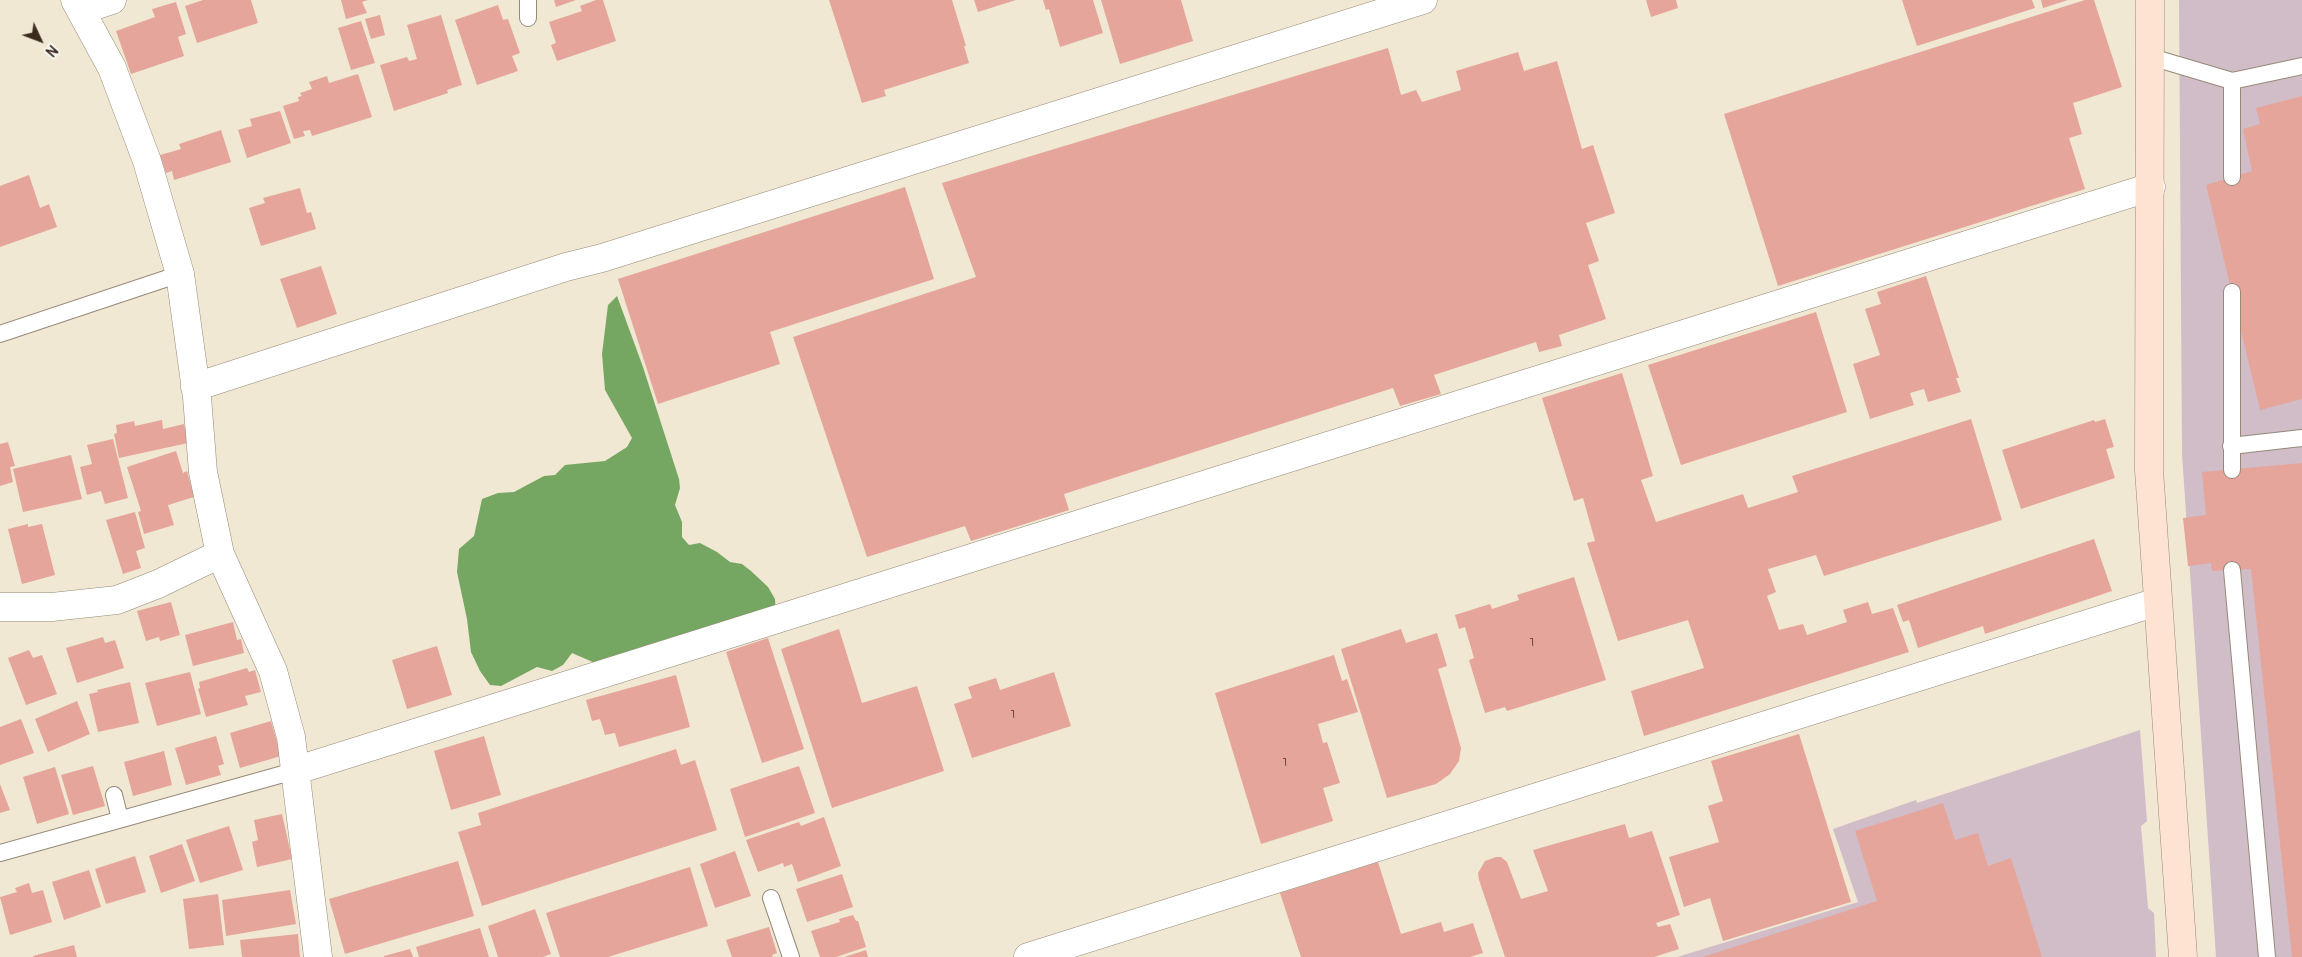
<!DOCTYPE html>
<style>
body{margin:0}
#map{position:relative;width:2302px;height:957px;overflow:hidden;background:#f0e8d3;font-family:Pangolin,sans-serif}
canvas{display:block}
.north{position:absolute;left:15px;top:15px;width:50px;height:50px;-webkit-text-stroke:4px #f6f6f2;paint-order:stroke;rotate:133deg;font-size:14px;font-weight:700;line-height:20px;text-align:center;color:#3b2a1e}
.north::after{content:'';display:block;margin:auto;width:18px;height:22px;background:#3b2a1e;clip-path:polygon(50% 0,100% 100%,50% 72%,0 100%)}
</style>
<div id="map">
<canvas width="2302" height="957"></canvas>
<div class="north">N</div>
</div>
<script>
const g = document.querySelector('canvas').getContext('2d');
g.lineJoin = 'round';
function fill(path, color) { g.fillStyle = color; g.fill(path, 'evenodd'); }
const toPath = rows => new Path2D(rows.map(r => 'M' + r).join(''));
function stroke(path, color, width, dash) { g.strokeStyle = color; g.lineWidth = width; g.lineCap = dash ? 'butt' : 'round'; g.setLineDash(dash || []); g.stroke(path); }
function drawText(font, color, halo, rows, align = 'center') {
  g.font = font + ' Pangolin,sans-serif'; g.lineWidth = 4; g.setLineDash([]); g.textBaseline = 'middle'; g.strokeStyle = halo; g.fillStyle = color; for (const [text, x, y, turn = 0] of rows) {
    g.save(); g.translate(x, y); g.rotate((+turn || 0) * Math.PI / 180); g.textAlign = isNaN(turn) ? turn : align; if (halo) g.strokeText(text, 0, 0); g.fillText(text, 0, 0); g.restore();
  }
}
fill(toPath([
 [2179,0,2302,0,2302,957,2216,957,2182,454],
 [2140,730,2147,821,2141,826,2148,908,2154,913,2156,957,1677,957,1858,902,1833,829,1916,800,1917,803]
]), '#d1bdc8');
fill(toPath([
 [617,296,643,367,679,479,680,488,675,505,682,522,682,537,689,545,700,543,717,552,730,562,742,564,751,571,768,587,775,599,776,615,595,663,572,653,563,665,552,671,537,667,501,686,490,685,480,671,471,652,467,619,457,572,459,549,474,536,482,499,498,493,514,492,544,476,555,475,565,465,605,461,627,447,632,438,605,390,602,354,608,305]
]), '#76a762');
fill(toPath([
 [203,0,251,0,258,23,197,43,185,6],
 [341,0,368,0,362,2,367,13,346,19],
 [554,0,576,0,556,7],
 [596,0,603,0,616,41,557,61,551,45,556,43,549,22,582,11,580,6],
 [829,0,952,0,966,46,964,46,969,63,884,90,886,96,862,103],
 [974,0,1016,0,978,12],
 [1043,0,1093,0,1103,33,1060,47,1049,9,1046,10],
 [1101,0,1181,0,1193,41,1120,64],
 [1646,0,1676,0,1678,8,1651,17],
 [1902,0,2032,0,2035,8,1917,46],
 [2041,0,2068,0,2043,8],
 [2085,0,2094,0,2122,87,2073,103,2082,134,2069,138,2085,189,1778,286,1724,114],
 [176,2,186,34,178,37,184,56,131,74,116,31,155,17,152,9],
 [498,5,503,20,508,19,520,53,512,56,518,71,477,85,455,20],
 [380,15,385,35,371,39,365,19],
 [441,15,462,85,447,90,448,93,394,111,380,65,407,57,409,61,417,59,407,25],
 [361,21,375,63,351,70,338,28],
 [1388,48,1401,95,1416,90,1422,102,1461,90,1456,71,1518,52,1524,71,1557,61,1582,149,1593,145,1615,213,1586,223,1599,261,1588,265,1606,319,1559,335,1562,346,1539,352,1536,342,1434,375,1441,394,1400,406,1393,388,1064,494,1069,510,971,541,965,526,867,557,793,337,976,277,942,183],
 [358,74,372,117,312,136,310,130,303,131,305,136,294,139,283,106,299,101,298,97,302,96,300,93,312,89,309,82,327,76,329,83],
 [2302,96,2302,399,2260,410,2206,185,2252,171,2243,129,2260,124,2256,108],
 [280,111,291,143,247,158,238,130,252,126,250,119],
 [221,130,231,162,174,180,172,171,166,173,160,155,181,149,179,144],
 [29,175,40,208,49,204,57,227,0,247,0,186],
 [905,187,934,279,770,332,780,364,658,404,618,279],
 [300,188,307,213,311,212,316,229,261,246,249,208,265,203,263,198],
 [321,266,337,314,297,328,280,279],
 [1926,276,1959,378,1956,378,1961,392,1928,402,1924,389,1910,393,1914,405,1870,419,1853,364,1880,355,1865,309,1881,304,1877,292],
 [1816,312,1847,412,1681,465,1648,365],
 [1622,373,1653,476,1641,480,1656,522,1743,494,1748,508,1798,492,1792,476,1971,419,2002,520,1824,576,1816,555,1768,569,1776,592,1767,596,1779,630,1803,624,1807,635,1847,622,1843,610,1868,602,1872,614,1893,608,1909,652,1644,736,1631,691,1704,668,1688,620,1618,641,1587,543,1595,541,1583,498,1574,501,1542,398],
 [2105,419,2114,447,2106,449,2115,478,2021,509,2002,450,2094,420,2095,422],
 [162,420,163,429,184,424,188,443,119,458,114,434,117,433,116,425,134,421,135,426],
 [113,439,128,498,105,504,101,491,87,495,80,467,92,464,87,445],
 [8,442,15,466,10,467,13,482,0,486,0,444],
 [176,451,183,473,187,471,194,497,168,505,174,525,144,534,138,512,141,511,127,467],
 [71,455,82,499,23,512,13,469],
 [2302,463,2302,957,2292,957,2251,569,2212,571,2211,563,2188,566,2183,518,2206,515,2202,472],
 [135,512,145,548,136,551,141,568,123,574,106,520],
 [28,524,28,527,42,524,55,575,22,584,8,529],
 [2094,539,2112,591,1985,634,1983,626,1918,648,1909,620,1903,622,1897,605],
 [1574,577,1606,680,1507,711,1505,707,1485,713,1469,660,1474,658,1465,627,1459,629,1455,615,1490,604,1492,609,1519,600,1517,595],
 [171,602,180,635,160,641,159,637,146,641,137,611],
 [233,622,237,640,241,639,244,653,193,666,185,635],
 [839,629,862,703,917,686,944,771,832,808,781,649],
 [1401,629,1406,643,1437,633,1447,666,1438,669,1461,748,1459,761,1450,774,1436,784,1387,798,1341,649],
 [103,637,105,643,115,640,124,668,77,683,66,648],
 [768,638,804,749,762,763,726,652],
 [437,646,452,695,407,709,392,660],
 [29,650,33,658,42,655,57,694,26,705,8,658],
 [1334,655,1342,681,1347,679,1358,712,1318,724,1323,743,1327,742,1340,783,1323,788,1333,821,1261,844,1215,693],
 [247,668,249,672,255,670,261,692,245,696,248,705,206,717,198,689,200,688,199,682],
 [190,672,201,714,157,726,145,683],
 [1054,672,1071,726,972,758,954,704,972,698,968,687,996,678,1000,690],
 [676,675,690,727,619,747,615,733,605,735,600,719,592,721,586,700],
 [130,682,139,723,98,732,89,694,98,692,97,690],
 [77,701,90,734,48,752,35,719],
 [21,719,34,753,0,765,0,727],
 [271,721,281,756,240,768,230,733],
 [1799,734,1851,902,1723,941,1710,898,1684,907,1669,857,1719,842,1708,806,1723,801,1711,761],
 [216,736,224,764,218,766,221,775,186,785,175,748],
 [484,736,501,795,451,810,434,751],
 [676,749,681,765,695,760,717,830,482,906,458,832,481,825,478,813],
 [164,751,172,785,133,796,124,762],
 [93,766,105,806,73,815,61,775],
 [799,766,815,813,745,837,730,789],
 [55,767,69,814,37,824,23,777],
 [0,784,10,810,0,813],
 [1943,803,1955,840,1978,833,1988,866,2011,858,2042,957,1703,957,1877,901,1855,831],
 [282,814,292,859,257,867,252,842,258,840,254,820],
 [824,817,841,866,798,882,792,864,784,867,783,863,758,872,746,840,799,822,801,826],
 [1625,824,1629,838,1652,831,1680,915,1656,923,1658,927,1670,924,1679,949,1654,957,1505,957,1479,880,1478,873,1485,861,1496,857,1501,857,1507,862,1521,899,1548,891,1533,850],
 [229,826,243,870,200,883,186,840],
 [182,844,195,881,161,893,149,856],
 [735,851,751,896,715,908,700,864],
 [135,856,146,892,106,904,95,869],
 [458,861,474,916,345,954,329,899],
 [1378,862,1401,934,1441,922,1444,932,1473,923,1483,953,1470,957,1301,957,1280,893],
 [690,867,708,926,608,957,560,957,546,913],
 [89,870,101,907,64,920,52,882],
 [842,874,853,907,807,922,796,889],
 [29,883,32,893,43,890,52,922,10,935,0,897,17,892,15,888],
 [290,890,296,924,226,936,222,900],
 [218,894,224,945,189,949,183,899],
 [535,909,551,954,543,957,498,957,488,926],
 [853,915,856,921,858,921,866,947,836,957,820,957,811,931,840,922,839,919],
 [769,927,777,953,772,955,773,957,732,957,726,940],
 [480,928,489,957,419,957,416,947],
 [298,934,300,957,242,957,240,940],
 [74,945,77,957,33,957,33,956],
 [410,949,413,957,384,957,384,956],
 [866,950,868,957,844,957]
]), '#e5a59a');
const lane = toPath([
 [528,18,528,0],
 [2151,57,2232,81,2232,177],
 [2232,81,2302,66],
 [0,334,180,274],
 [2231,446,2302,438],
 [2232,470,2232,292],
 [2232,570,2267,957],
 [114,795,120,819],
 [0,853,294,771],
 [771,898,791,957]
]);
const street = toPath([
 [75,0,112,68,147,161,180,274,197,397,203,472,220,554,273,671,291,737,318,957],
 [82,10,112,0],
 [195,387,566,267,602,258,1423,0],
 [0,607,52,607,117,600,158,584,220,554],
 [294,771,2151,187],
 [1028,957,2157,602]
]);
const secondary = toPath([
 [2150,0,2149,470,2183,957]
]);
stroke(lane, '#968978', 18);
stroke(street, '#968978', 29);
stroke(secondary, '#968978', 29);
stroke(lane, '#fff', 16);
stroke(street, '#fff', 28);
stroke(secondary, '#fee3d2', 28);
drawText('11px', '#66493d', null, [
 ["1",1532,643],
 ["1",1013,715],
 ["1",1285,763]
]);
</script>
